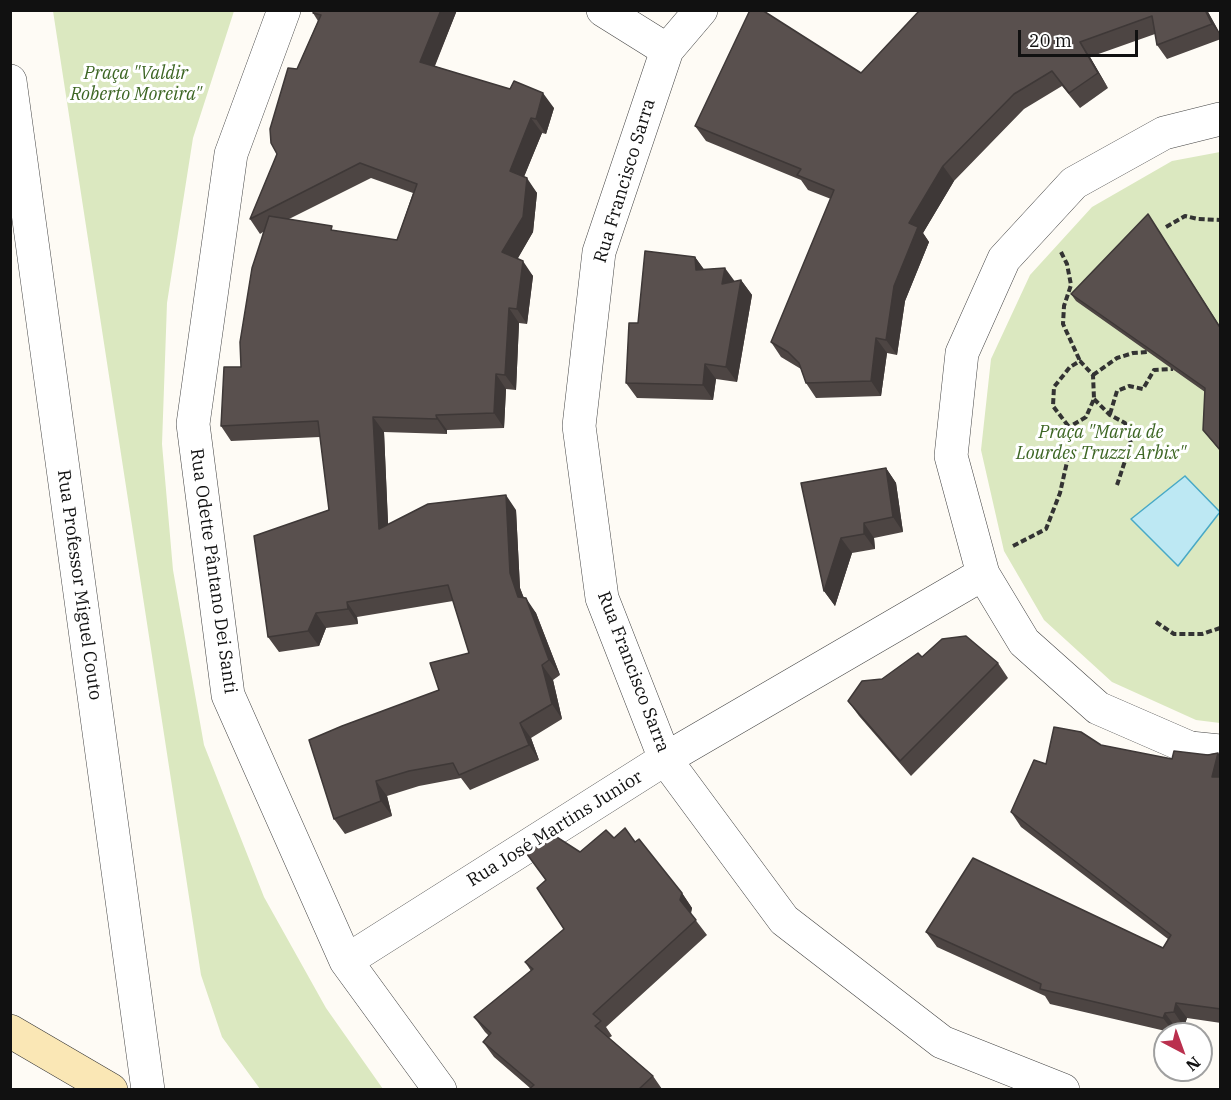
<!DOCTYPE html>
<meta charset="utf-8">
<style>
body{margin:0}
#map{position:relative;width:1231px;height:1100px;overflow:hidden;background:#fefbf5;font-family:"IBM Plex Serif",serif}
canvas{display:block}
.frame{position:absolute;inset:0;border:12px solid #111;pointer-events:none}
.north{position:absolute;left:1153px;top:1022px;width:60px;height:60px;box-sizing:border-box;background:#fff;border:2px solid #a0a0a0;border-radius:50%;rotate:139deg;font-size:16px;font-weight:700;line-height:24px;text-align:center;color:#111}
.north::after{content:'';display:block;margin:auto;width:21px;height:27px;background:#ba304e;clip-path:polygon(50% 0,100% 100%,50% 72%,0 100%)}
.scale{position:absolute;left:1018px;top:30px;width:120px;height:27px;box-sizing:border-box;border:3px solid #111;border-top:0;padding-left:8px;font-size:18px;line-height:21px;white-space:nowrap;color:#111;-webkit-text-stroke:4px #fff;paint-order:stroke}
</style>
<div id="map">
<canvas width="1231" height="1100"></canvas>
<div class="frame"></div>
<div class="north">N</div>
<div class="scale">20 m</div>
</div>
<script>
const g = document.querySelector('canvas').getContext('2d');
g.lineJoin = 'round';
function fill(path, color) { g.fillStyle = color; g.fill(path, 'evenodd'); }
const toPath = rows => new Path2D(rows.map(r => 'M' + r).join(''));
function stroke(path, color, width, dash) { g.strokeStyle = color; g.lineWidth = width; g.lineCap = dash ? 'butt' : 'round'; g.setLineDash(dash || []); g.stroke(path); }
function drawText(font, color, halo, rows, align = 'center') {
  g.font = font + ' "IBM Plex Serif",serif'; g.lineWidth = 6; g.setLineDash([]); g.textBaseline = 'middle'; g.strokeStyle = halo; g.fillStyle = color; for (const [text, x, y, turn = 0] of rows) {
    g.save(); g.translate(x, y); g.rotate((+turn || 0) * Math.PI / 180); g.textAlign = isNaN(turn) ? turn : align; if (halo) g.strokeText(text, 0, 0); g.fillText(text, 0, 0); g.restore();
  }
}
fill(toPath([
 [53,11,234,11,193,138,167,303,162,444,173,570,204,745,264,897,326,1008,383,1089,260,1089,222,1037,201,975],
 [1220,152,1220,723,1196,720,1112,682,1044,620,1004,551,981,450,991,359,1030,275,1092,207,1172,161]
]), '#dbe8c0');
const water = toPath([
 [1185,476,1220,512,1178,566,1131,519,1185,476]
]);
fill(water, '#bde8f3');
stroke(water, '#48a9c6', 1.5);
const minor = toPath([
 [284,10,231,154,193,424,228,695,346,961,440,1090],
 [603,10,667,50],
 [701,10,667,50,599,252,579,426,602,598,665,759,784,920,942,1042,1063,1090],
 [10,81,148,1090],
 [1220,119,1164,133,1074,183,1004,259,962,353,951,456,983,574,1024,642,1098,708,1190,748,1220,751],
 [346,961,665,759,983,574]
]);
const secondary = toPath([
 [10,1031,111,1090]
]);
stroke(minor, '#444', 34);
stroke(secondary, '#333', 34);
stroke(toPath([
 [1166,227,1185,216,1198,219,1220,220],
 [1061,252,1067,264,1071,285,1064,306,1063,324,1080,361],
 [1093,375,1117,358,1133,353,1148,352],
 [1094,399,1110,415,1125,423,1131,443,1117,485],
 [1110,414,1117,391,1129,386,1143,389,1154,370,1173,369],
 [1013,546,1046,529,1060,493,1069,453,1069,427,1053,406,1054,387,1070,367,1080,361,1093,375,1094,399,1086,417,1069,427],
 [1156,622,1174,634,1202,634,1220,628]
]), '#333', 4, [6, 3]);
stroke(minor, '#fff', 33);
stroke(secondary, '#fae7b5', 33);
fill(toPath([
 [314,10,457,10,435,66,554,108,546,134,542,133,524,177,537,193,533,232,517,259,533,276,527,324,519,323,516,390,506,389,504,428,447,430,447,434,384,432,388,525,516,510,520,588,524,598,536,613,560,675,553,680,562,719,531,738,539,760,470,790,461,778,419,786,387,796,392,816,345,834,334,819,469,653,453,601,357,617,358,624,326,628,319,646,279,652,268,637,329,510,320,437,231,441,221,426,241,367,263,232,260,234,250,219,277,154,297,69,318,21,313,13],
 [371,178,413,193,397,240,335,231,289,219],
 [920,10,1213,10,1208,12,1221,35,1221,39,1167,59,1157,45,1155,34,1090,57,1108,88,1080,108,1062,86,1024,109,954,181,923,233,929,242,905,301,897,355,887,353,881,396,816,398,806,383,801,369,781,357,771,342,831,199,808,190,801,180,706,141,695,126,861,73],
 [1153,222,1221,328,1221,452,1203,430,1205,392,1076,301,1071,294],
 [695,257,704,270,735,282,741,280,752,295,737,382,716,379,713,400,637,398,626,383,638,323],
 [886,468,896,483,903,532,874,538,875,549,852,553,835,606,824,591,801,483],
 [922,657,998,663,1008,678,911,776,859,716,848,701,882,679],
 [1101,745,1172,759,1218,753,1221,757,1221,1023,1187,1018,1184,1027,1176,1028,1174,1033,1050,1004,1045,996,937,947,926,932,1163,948,1168,939,1021,827,1011,812,1046,764],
 [614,838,635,842,682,893,692,908,691,914,707,935,606,1027,612,1036,609,1038,653,1076,662,1089,529,1089,530,1088,494,1057,483,1042,489,1036,485,1032,474,1017,531,971,525,962,564,929,580,852]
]), '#4d4543');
fill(toPath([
 [441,10,457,10,430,77,420,62],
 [1205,10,1207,10,1221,36,1212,24],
 [1080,42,1090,57,1108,88,1098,73],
 [543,93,554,108,546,134,536,119],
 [531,118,542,133,520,186,510,171],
 [943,166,954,181,923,233,929,242,905,301,897,355,886,340,894,286,909,223],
 [527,178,537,193,533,232,513,267,502,252],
 [695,257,706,272,696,270],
 [523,261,533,276,527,324,517,309],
 [725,268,736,283,722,284],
 [741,280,752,295,737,382,726,367],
 [509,308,519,323,516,390,505,375],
 [876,338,887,353,881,396,871,381],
 [705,364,716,379,713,400,703,385],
 [496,374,506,389,504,428,494,413],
 [436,415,447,430,447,434,437,419],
 [373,417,384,432,389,544,379,529],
 [886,468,896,483,903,532,893,517],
 [506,495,516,510,520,588,529,612,518,597,510,573],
 [864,523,874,538,875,549,864,534],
 [841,538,852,553,835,606,824,591],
 [526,598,536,613,560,675,549,660],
 [347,602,357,617,358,624,348,609],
 [316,613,326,628,319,646,308,631],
 [542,665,553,680,562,719,552,704],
 [520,723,531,738,539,760,529,745],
 [1218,753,1221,757,1221,788,1212,777],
 [376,781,387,796,392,816,381,801],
 [682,893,692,908,690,915,680,900],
 [1176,1003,1187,1018,1184,1027,1174,1012],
 [1165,1013,1176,1028,1174,1033,1163,1018]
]), '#3e3837');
const building = toPath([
 [314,10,441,10,420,62,510,89,514,81,543,93,536,119,531,118,510,171,527,178,523,217,502,252,523,261,517,309,509,308,505,375,496,374,494,413,436,415,437,419,373,417,379,529,428,504,506,495,510,573,518,597,526,598,549,660,542,665,552,704,520,723,529,745,459,775,453,763,409,771,376,781,381,801,334,819,309,740,342,726,439,690,430,663,469,653,448,585,347,602,348,609,316,613,308,631,268,637,254,536,329,510,318,421,221,426,224,367,241,367,240,342,252,268,269,216,332,226,331,230,397,240,417,184,360,163,250,219,277,154,271,143,270,129,288,68,297,69,321,15,313,13,314,10],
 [750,10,762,10,861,73,920,10,1205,10,1212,24,1157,45,1152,16,1080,42,1098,73,1069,93,1052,71,1014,94,943,166,909,223,918,227,894,286,886,340,876,338,871,381,806,383,799,363,788,352,771,342,834,190,797,175,801,169,695,126,750,10],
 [1148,214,1221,329,1221,451,1203,430,1205,388,1071,294,1148,214],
 [645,251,695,257,696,270,725,268,722,284,741,280,726,367,705,364,703,385,626,383,629,323,638,323,645,251],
 [886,468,893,517,864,523,864,534,841,538,824,591,801,483,886,468],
 [966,636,998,663,900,761,848,701,862,681,882,679,918,653,922,657,942,639,966,636],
 [1054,727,1081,732,1101,745,1172,759,1174,751,1208,755,1218,753,1212,777,1221,777,1221,1009,1176,1003,1174,1012,1165,1013,1163,1018,1040,989,1041,984,926,932,973,858,1163,948,1171,935,1011,812,1034,760,1046,764,1054,727],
 [625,828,635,842,639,839,682,893,680,900,696,920,593,1014,601,1021,595,1026,653,1076,639,1089,529,1089,534,1085,483,1042,491,1033,474,1017,533,969,525,962,564,929,537,888,546,880,527,854,552,834,580,852,606,830,614,838,625,828]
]);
fill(building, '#59504e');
stroke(building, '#3e3837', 1.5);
drawText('italic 18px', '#3d6624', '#fff', [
 ["Praça \"Valdir",136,74],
 ["Roberto Moreira\"",136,95],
 ["Praça \"Maria de",1101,433],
 ["Lourdes Truzzi Arbix\"",1101,454]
]);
drawText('18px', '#111', '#fff', [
 ["Rua Francisco Sarra",625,181,-73],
 ["Rua Odette Pântano Dei Santi",213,571,82],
 ["Rua Professor Miguel Couto",79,585,82],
 ["Rua Francisco Sarra",633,672,69],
 ["Rua José Martins Junior",555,829,-32]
]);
</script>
